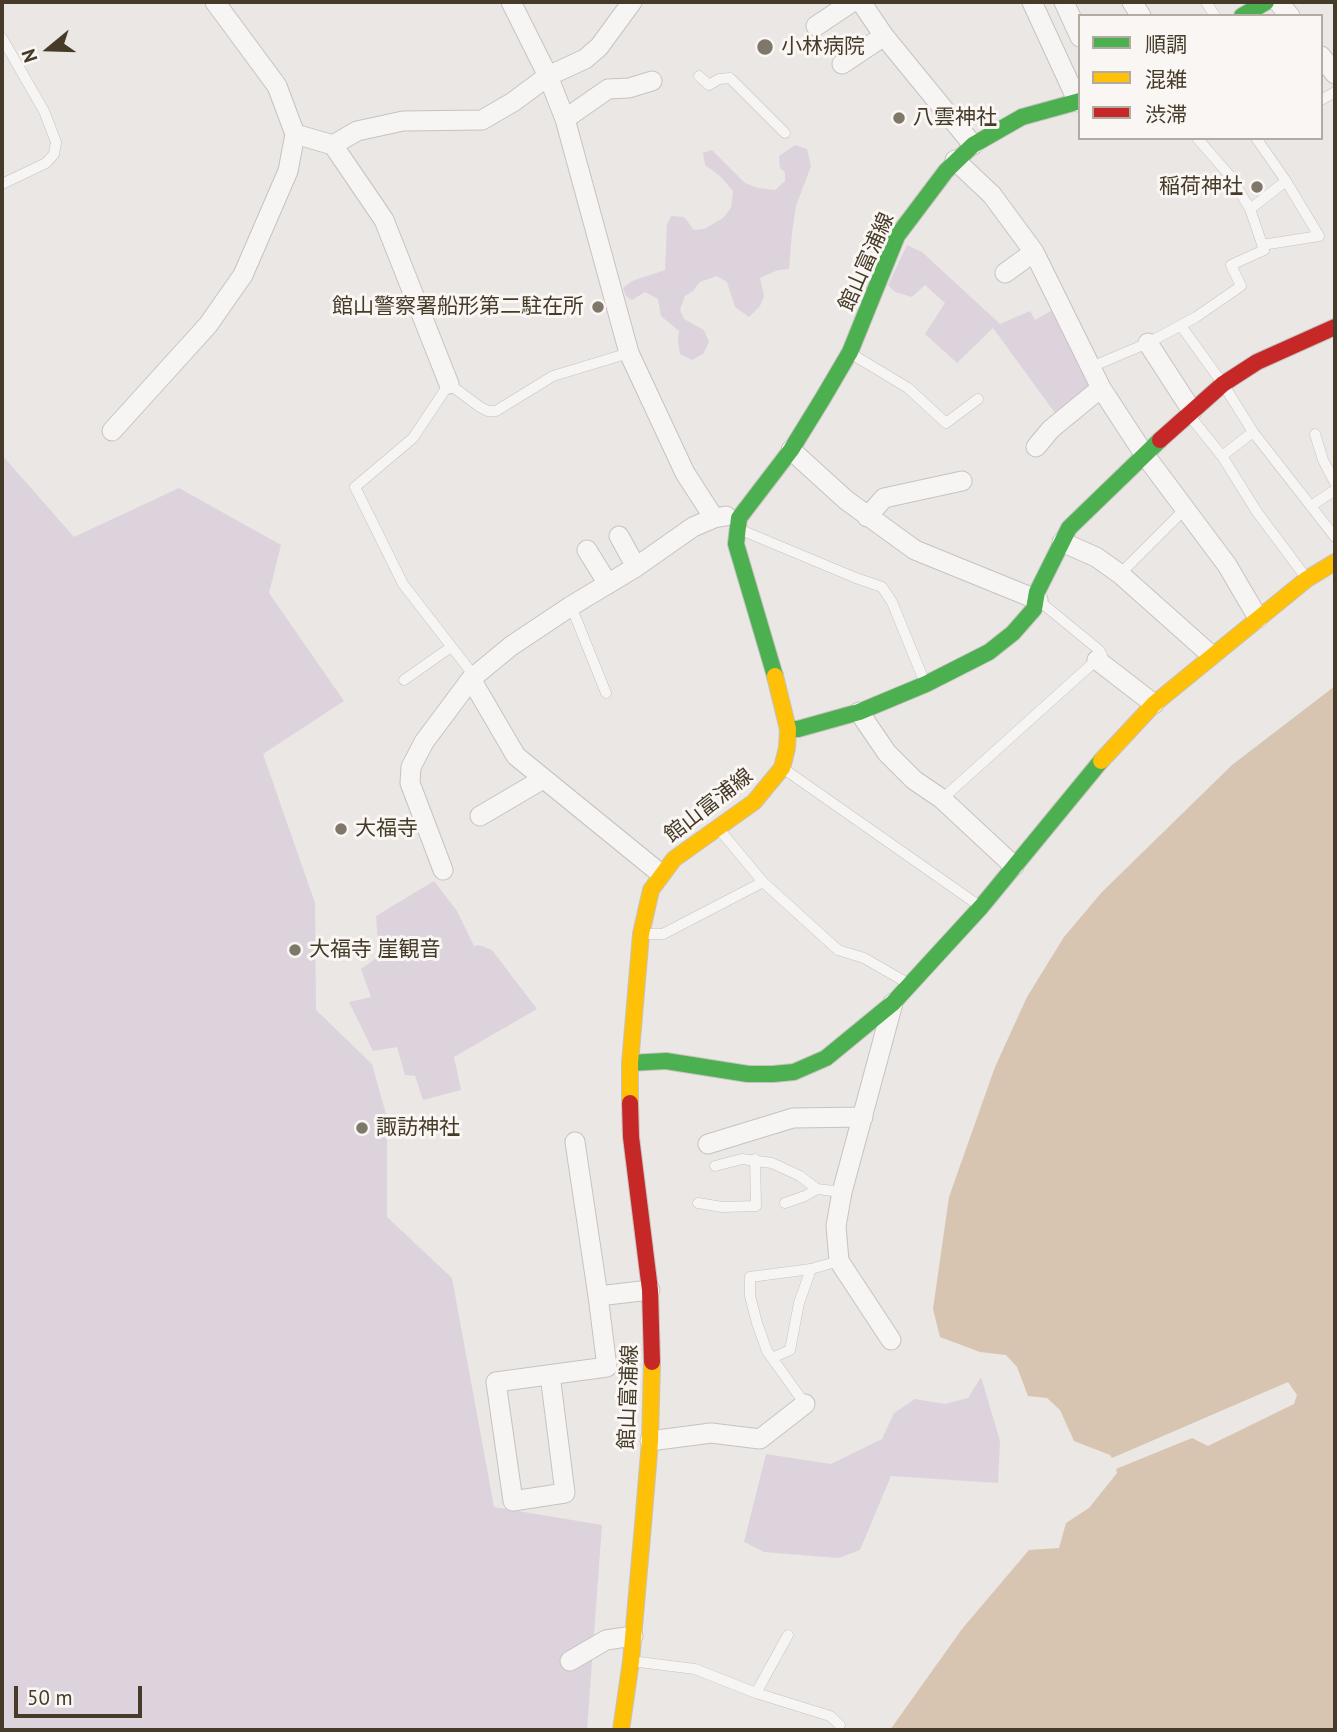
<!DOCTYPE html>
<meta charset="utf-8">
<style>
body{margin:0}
#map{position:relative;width:1337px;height:1732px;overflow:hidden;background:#eae7e4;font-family:"PT Sans","Noto Sans JP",sans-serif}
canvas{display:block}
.frame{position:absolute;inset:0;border:4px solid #463b29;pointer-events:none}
.legend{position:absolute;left:1078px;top:14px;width:245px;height:126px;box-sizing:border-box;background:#f9f6f3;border:2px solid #b1aba2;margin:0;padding:9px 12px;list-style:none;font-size:21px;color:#463b29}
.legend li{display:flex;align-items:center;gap:14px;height:35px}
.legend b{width:35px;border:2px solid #b1aba2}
.north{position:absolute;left:14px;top:14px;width:70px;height:70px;-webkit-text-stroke:5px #f9f6f3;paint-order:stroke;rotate:251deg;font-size:19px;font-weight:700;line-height:28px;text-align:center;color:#463b29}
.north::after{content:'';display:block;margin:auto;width:24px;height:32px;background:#463b29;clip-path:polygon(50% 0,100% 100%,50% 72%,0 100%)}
.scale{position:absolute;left:14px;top:1686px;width:128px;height:32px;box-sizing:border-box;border:4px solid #463b29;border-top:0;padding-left:9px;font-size:21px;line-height:24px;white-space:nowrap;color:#463b29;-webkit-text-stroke:5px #f9f6f3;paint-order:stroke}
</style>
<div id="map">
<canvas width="1337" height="1732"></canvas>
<div class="frame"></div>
<ul class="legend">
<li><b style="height:9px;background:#4caf50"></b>順調</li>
<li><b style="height:9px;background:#ffc107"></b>混雑</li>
<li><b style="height:9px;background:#c62828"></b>渋滞</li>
</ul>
<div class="north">N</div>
<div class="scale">50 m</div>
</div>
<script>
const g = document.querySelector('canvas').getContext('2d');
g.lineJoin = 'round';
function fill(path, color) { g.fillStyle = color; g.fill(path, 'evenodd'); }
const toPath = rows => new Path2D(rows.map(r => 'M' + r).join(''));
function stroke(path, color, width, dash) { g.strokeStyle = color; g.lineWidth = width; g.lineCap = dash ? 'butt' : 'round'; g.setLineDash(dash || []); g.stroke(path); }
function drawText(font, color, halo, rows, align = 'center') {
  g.font = font + ' "PT Sans","Noto Sans JP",sans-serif'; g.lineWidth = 6; g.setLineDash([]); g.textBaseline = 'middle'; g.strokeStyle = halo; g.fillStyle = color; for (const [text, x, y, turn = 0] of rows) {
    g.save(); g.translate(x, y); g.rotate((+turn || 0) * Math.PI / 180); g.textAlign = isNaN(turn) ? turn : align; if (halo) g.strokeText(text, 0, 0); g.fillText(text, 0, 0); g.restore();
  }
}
fill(toPath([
 [795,145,807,149,811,166,796,206,792,232,789,269,778,270,760,278,764,296,760,306,749,317,735,307,727,282,717,276,700,282,693,291,685,296,680,310,684,319,704,330,709,342,703,354,692,360,680,354,678,342,679,331,661,316,658,299,645,292,632,300,626,296,623,288,632,281,665,270,667,224,671,216,684,217,694,230,704,229,723,218,731,208,733,191,720,176,705,165,703,153,712,150,745,183,758,188,775,190,785,181,785,172,780,168,779,156],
 [907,245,922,252,1000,324,1030,311,1035,320,1056,308,1096,386,1058,417,993,328,957,363,925,334,945,303,925,285,912,297,895,292,888,285],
 [2,455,74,537,179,488,281,545,269,593,344,701,263,754,315,903,316,1010,372,1064,387,1118,387,1217,452,1278,494,1507,602,1525,587,1730,2,1730],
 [434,881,457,911,474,946,479,945,492,950,537,1009,454,1057,461,1090,423,1100,415,1076,405,1075,397,1047,373,1051,349,1002,371,997,361,969,379,956,376,916],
 [981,1377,1000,1441,998,1483,891,1476,860,1550,839,1558,764,1552,744,1542,766,1454,831,1464,882,1439,894,1413,915,1399,945,1404,968,1398]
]), '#ddd3dd');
fill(toPath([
 [1335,686,1335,1730,890,1730,962,1629,1029,1550,1059,1548,1066,1523,1089,1508,1117,1473,1116,1469,1192,1438,1208,1446,1294,1404,1297,1395,1288,1382,1112,1458,1110,1455,1074,1441,1060,1410,1047,1398,1028,1396,1017,1367,1006,1355,980,1352,940,1337,933,1309,949,1197,995,1067,1027,997,1064,937,1102,892,1232,765]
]), '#d7c5b1');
const lane = toPath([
 [1206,2,1215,16],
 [2,38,44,111,56,142,54,154,46,163,2,184],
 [699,76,709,85,719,79,730,78,785,133],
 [1321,100,1335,92],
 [1256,138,1286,181,1319,236,1262,245],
 [1250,209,1286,181],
 [1181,326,1223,384,1253,432,1335,537],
 [850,353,908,388,946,423,978,399],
 [1091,367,1148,343,1196,317,1241,286,1231,265,1264,250,1250,209,1231,177,1197,138],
 [1189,415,1222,456,1257,512,1307,579],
 [1315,434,1323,460,1335,483],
 [1222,456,1253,432],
 [1311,506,1335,490],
 [741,530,856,578,882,587,892,602,925,683],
 [1120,574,1185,509],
 [571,606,606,693],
 [475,677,403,584,355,487,413,438,449,384,480,407,488,411,496,411,553,376,629,353],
 [404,680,451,647],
 [784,769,981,907],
 [942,799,1102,655,1099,650,1038,600],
 [718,828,763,882,838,950,864,958,909,984],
 [641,934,663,934,763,882],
 [715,1166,742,1159,772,1163,800,1176,817,1189,842,1192],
 [698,1203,722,1207,756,1206,755,1159],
 [785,1203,805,1196,817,1189],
 [772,1358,767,1351,757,1323,750,1296,750,1277,811,1269,839,1261],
 [805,1404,772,1358,790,1350,799,1303,811,1269],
 [631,1661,695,1669,756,1693,830,1716,840,1725],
 [756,1693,788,1635]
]);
const street = toPath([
 [511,2,548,76,565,119,629,353,685,473,714,518],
 [861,2,884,36,973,145],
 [1032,2,1078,102],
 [1064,2,1080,37],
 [1132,2,1141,16],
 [1278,2,1290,16],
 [816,26,852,2],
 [1321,56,1335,74],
 [842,64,884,36],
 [565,119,608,89,629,88,652,81],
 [295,134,333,145,384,220,449,384],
 [333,145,357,131,403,121,482,120,513,102,548,76,585,59,599,47,632,2],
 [955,160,992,195,1034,252,1101,388,1144,454,1227,565,1258,618],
 [1005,273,1034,252],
 [1148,343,1192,411],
 [112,431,208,325,243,275,288,171,295,134,277,86,215,2],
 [1036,447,1051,429,1101,388],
 [791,450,846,500,915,550,1038,600],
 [867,517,884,498,962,481],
 [619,536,636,567],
 [1062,542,1096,557,1120,574,1211,655],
 [587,550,608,584],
 [1097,660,1154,704],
 [471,679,516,756,661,874],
 [859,712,887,753,914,780,942,799,1014,866],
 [480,816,543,779],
 [443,870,410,783,411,767,424,742,471,679,511,646,571,606,636,567,693,527,714,518,726,516],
 [575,1142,598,1296],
 [708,1144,793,1118,863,1117],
 [891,1340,839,1261,836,1226,842,1192,893,1003],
 [550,1375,565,1493,513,1501,496,1382,607,1367,598,1296,650,1290],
 [650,1441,711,1433,760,1439,805,1404],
 [570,1661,606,1640,633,1636]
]);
const fast = toPath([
 [1242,16,1266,2],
 [775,676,736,544,739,518,791,450,823,398,850,352,897,236,946,171,973,145,1022,117,1080,101],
 [788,729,798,729,859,712,926,684,989,652,1013,633,1034,609,1037,592,1069,528,1160,440],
 [630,1063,666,1061,748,1074,773,1074,794,1072,826,1058,893,1003,981,907,1101,761]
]);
const slow = toPath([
 [1101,761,1154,704,1307,579,1335,562],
 [630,1103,630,1063,641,934,651,890,674,859,754,802,782,768,787,748,788,729,775,676],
 [621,1730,631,1661,643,1525,650,1441,652,1362]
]);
const jam = toPath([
 [1160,440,1223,384,1257,362,1335,327],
 [630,1103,631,1137,650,1290,652,1362]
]);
stroke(lane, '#c6c3bf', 11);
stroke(street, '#c6c3bf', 21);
stroke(fast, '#c6c3bf', 18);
stroke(slow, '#c6c3bf', 18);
stroke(jam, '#c6c3bf', 18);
stroke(lane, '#f7f5f4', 10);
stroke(street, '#f7f5f4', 19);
stroke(fast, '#4caf50', 16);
stroke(slow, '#ffc107', 16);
stroke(jam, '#c62828', 16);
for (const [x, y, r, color] of [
 [765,47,9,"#7f776a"],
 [899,118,7,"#7f776a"],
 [1257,187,7,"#7f776a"],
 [598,307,7,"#7f776a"],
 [341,829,7,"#7f776a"],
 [295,950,7,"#7f776a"],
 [362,1128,7,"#7f776a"]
]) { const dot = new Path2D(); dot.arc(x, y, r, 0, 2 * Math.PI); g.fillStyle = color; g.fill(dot); stroke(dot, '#f9f6f3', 2.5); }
drawText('21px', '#463b29', '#f9f6f3', [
 ["小林病院",781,47],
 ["八雲神社",913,118],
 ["稲荷神社",1243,187,"right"],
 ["館山警察署船形第二駐在所",584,307,"right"],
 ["大福寺",355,829],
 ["大福寺 崖観音",309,950],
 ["諏訪神社",376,1128]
], 'left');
drawText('21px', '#463b29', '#f9f6f3', [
 ["館山富浦線",867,262,-66],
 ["館山富浦線",709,806,-38],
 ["館山富浦線",629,1397,-88]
]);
</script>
